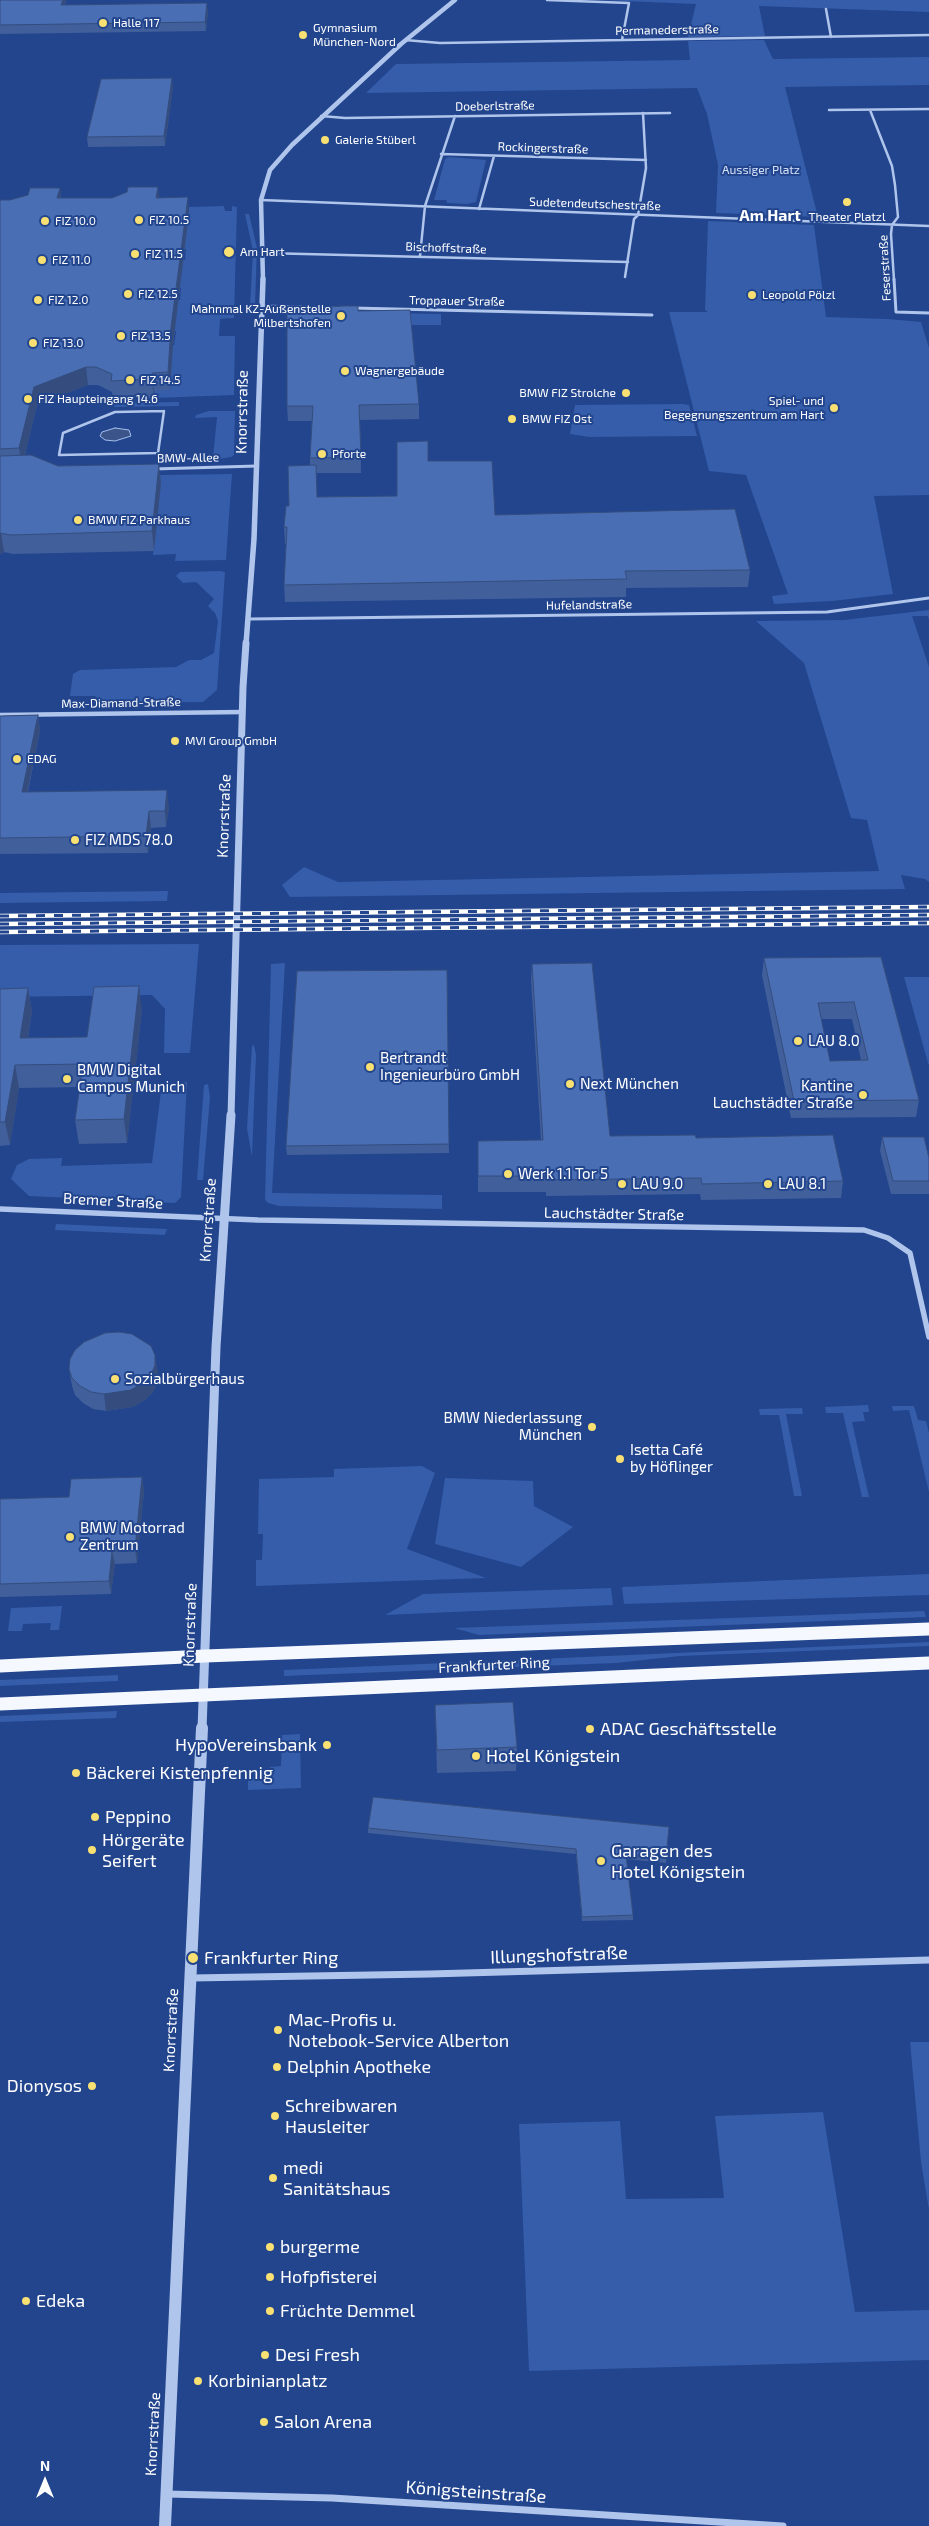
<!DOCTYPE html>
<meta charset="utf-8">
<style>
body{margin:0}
#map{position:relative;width:929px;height:2526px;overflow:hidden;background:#22458d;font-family:"Exo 2",sans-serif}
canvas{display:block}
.north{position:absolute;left:20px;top:2456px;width:50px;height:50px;-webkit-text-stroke:4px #22458d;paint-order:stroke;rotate:0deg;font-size:14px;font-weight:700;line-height:20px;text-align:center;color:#fff}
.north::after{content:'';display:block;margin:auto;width:18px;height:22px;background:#fff;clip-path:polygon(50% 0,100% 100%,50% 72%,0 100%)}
</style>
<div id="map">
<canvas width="929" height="2526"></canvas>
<div class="north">N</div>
</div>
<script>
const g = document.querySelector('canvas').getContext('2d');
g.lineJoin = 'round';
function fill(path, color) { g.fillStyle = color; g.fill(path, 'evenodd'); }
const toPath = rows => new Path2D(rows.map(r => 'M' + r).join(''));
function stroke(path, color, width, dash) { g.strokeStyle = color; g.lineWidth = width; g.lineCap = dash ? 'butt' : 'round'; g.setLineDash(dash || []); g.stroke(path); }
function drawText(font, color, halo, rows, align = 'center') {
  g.font = font + ' "Exo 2",sans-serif'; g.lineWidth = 4; g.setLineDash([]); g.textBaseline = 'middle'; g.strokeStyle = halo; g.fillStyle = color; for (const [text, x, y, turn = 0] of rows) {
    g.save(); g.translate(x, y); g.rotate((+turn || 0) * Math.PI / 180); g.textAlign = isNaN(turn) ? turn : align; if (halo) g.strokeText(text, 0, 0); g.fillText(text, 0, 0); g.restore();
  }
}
fill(toPath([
 [601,0,929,0,929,12,759,6,765,36,688,37,696,4],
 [764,40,773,59,929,57,929,85,785,87,818,217,716,213,718,165,707,114,697,88,366,93,396,64,690,60,688,41],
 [449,157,486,160,476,202,467,204,447,203,446,200,434,200,445,159],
 [224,206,225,211,232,211,232,206,237,207,234,318,220,319,219,336,235,336,234,395,154,398,158,345,174,345,176,331,160,331,164,301,180,300,181,288,165,289,169,261,185,260,186,249,170,249,173,224,189,224,189,207],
 [245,214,249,214,257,248,255,306,250,306,253,251],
 [708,221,814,225,826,317,888,319,921,322,929,348,929,495,874,496,893,594,832,601,774,604,772,596,788,594,746,475,709,471,669,312,708,312,705,310],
 [344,312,441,314,441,325,410,325],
 [179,402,179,406,114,407,115,403],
 [683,404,689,405,697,436,589,437,570,434,575,405],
 [209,411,235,411,234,455,231,457,220,459,157,461,157,459,213,457,217,417,195,418,196,415],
 [232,474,226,560,175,561,176,554,153,555,160,475],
 [220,571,225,572,217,690,203,702,103,703,95,696,70,696,73,674,80,670,176,667,189,660,201,660,214,653,218,621,215,613,208,606,214,599,196,582,183,583,176,576,180,572],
 [929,610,929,616,912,616,929,667,929,882,925,879,901,875,905,889,290,897,282,885,304,867,338,882,879,871,867,820,851,818,804,663,756,621,844,620],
 [168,891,167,901,0,903,0,893],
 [199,944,190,1053,164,1053,165,1009,152,995,0,997,0,945],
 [285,963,272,1193,442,1195,442,1209,279,1206,268,1203,265,1200,271,964],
 [904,977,929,977,929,1065,928,1063],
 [254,1045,256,1055,252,1157,247,1128,252,1046],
 [187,1082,181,1197,175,1203,29,1196,11,1179,17,1165,29,1159,62,1158,61,1166,152,1163,162,1083],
 [208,1084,210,1097,203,1180,197,1180,204,1085],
 [56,1224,167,1229,165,1235,55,1230],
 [868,1405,869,1412,863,1412,865,1421,852,1422,869,1497,862,1497,843,1413,826,1413,825,1407],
 [892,1406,914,1406,918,1420,926,1421,929,1433,929,1492,909,1410,893,1411],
 [802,1408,803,1414,786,1414,802,1496,794,1496,779,1415,760,1415,759,1409],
 [422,1466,435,1473,407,1549,486,1578,256,1586,256,1560,262,1560,263,1534,258,1534,259,1479,334,1477,334,1469],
 [445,1478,533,1481,534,1506,573,1527,521,1567,435,1544],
 [929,1574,929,1595,624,1604,622,1587],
 [611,1588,613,1605,385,1615,423,1594],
 [62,1606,59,1630,50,1630,51,1623,23,1624,22,1631,8,1631,11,1608],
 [924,1611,926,1617,479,1635,454,1628],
 [929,1642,929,1646,680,1656,616,1663,284,1676,284,1670],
 [118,1675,118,1681,0,1686,0,1680],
 [117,1711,116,1718,0,1722,0,1716],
 [300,1734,301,1788,248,1790,248,1777,269,1777,270,1767,281,1766,282,1735],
 [910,2042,929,2042,929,2210,921,2162],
 [823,2112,855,2312,929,2310,929,2360,529,2371,519,2124,620,2121,626,2199,724,2198,715,2116]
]), '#355daa');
const water = toPath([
 [115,428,129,430,131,436,115,441,105,440,100,436,102,432,115,428]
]);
fill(water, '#3b558a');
stroke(water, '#a4beed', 1);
stroke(toPath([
 [164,411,158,453,59,455,63,433,115,412,164,411]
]), '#b0c5ec', 2.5);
stroke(toPath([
 [547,0,629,3,622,40],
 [826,9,831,37],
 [405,40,440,43,929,35],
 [829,110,929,109],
 [870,110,892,166,895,185,898,217,892,225,891,234,894,280],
 [321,116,345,118,670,113],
 [441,154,646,160],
 [261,200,929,226],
 [479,209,494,156],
 [264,253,628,262],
 [420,256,425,206,455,116],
 [625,277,634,219,638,215,646,168,643,113]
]), '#b0c5ec', 2.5);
stroke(toPath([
 [894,279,896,312,929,313],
 [261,306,336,308],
 [352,308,652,315],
 [153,469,257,466],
 [248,619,827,612,929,598]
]), '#b0c5ec', 3);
stroke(toPath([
 [0,715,243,712]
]), '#b0c5ec', 4.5);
stroke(toPath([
 [0,1209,258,1220,864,1230,888,1238,910,1253,929,1337]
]), '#b0c5ec', 5.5);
stroke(toPath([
 [191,1978,430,1974,929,1960],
 [167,2494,332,2498,783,2526]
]), '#b0c5ec', 7);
stroke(toPath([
 [263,280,261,200,270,170,292,145,401,44,455,0]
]), '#b0c5ec', 4.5);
stroke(toPath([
 [246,644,254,539,263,279]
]), '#b0c5ec', 5.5);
stroke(toPath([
 [231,1116,243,687,246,643]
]), '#b0c5ec', 7);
stroke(toPath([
 [202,1729,216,1347,231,1115]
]), '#b0c5ec', 9);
stroke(toPath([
 [165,2526,202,1728]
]), '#b0c5ec', 12);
stroke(toPath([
 [0,1666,205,1656,929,1629],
 [0,1704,929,1663]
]), '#f5f8ff', 13);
const rail = toPath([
 [0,916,929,907],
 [0,924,929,915],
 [0,932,929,923]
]);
stroke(rail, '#fff', 4.5);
stroke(rail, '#22458d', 3, [9]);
fill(toPath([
 [0,0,66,0,65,5,208,11,206,31,0,34],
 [173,87,165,146,88,147,87,137],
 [60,188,61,198,159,198,189,213,173,345,170,390,154,391,154,398,113,399,112,392,98,385,88,385,37,405,25,455,58,466,161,483,154,551,13,554,4,552,0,554,0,200,10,200],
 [358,311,419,404,419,419,360,420,361,473,316,473,317,497,397,496,428,461,495,515,750,570,748,587,626,588,626,597,285,602,284,585,286,544,285,544,284,527,289,506,310,465,310,458,312,421,288,421,287,406],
 [929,607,929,620,928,616],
 [38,715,40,731,28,792,169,807,166,827,151,828,148,853,0,854,0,716],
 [881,957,919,1100,916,1117,791,1118,762,975,764,958],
 [821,1019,852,1019,861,1060,830,1061],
 [532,964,610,1136,696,1138,843,1181,841,1198,701,1200,700,1194,546,1196,546,1192,478,1192,478,1141,541,1140,531,979],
 [447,970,449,1153,287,1155,286,1146],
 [28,988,32,1011,28,1038,87,1037,142,1009,127,1143,79,1144,75,1120,80,1087,19,1088,10,1145,0,1146,0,989],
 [882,1137,929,1158,929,1194,891,1194,880,1151],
 [69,1369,158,1372,158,1382,153,1392,145,1400,133,1407,106,1411,93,1409,83,1403,75,1395,72,1386],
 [142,1477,144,1491,137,1563,115,1564,111,1594,0,1597,0,1499,69,1497],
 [435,1705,517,1747,516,1771,437,1773],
 [669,1827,666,1863,626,1859,633,1915,633,1920,582,1921,576,1854,368,1833,368,1828]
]), '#405f9b');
fill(toPath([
 [63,0,66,0,62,14,61,5],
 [207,3,208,11,206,31,205,22],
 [172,78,173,87,165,146,164,136],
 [158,187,160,203,156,198],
 [60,188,62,204,57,198],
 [188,197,189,213,173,345,170,390,168,372,171,327],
 [86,367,88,385,37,405,22,467,19,448,34,387],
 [152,373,154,391,154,398,152,379],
 [159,464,161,483,154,551,152,531],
 [0,533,1,533,4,552,0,554],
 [38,715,40,731,24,808,22,792],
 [167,790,169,807,166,827,165,811],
 [149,811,151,828,148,853,146,836],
 [139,986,142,1009,127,1143,124,1119],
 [28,988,32,1011,24,1062,20,1038],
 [15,1065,19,1088,10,1145,5,1122],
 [155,1355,158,1372,158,1382,153,1392,145,1400,133,1407,106,1411,104,1394],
 [142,1477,144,1491,137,1563,135,1550],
 [112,1551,115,1564,111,1594,109,1581]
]), '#344d7e');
const building = toPath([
 [0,0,63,0,61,5,207,3,205,22,0,25,0,0],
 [172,78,164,136,87,137,101,79,172,78],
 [128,187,158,187,156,198,188,197,171,327,168,372,152,373,152,379,111,381,112,374,96,367,86,367,34,387,19,448,0,449,0,200,10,200,28,195,30,188,60,188,57,198,112,198,127,192,128,187],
 [343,306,358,306,358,311,410,310,419,404,359,405,361,457,310,458,313,406,287,406,287,312,329,312,329,307,343,306],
 [428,441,428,461,492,461,495,515,735,509,750,570,625,571,627,579,284,585,287,527,284,527,286,506,289,506,288,466,316,465,317,497,397,496,397,442,428,441],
 [31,455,58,466,159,464,152,531,11,535,0,533,0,456,31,455],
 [38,715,22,792,167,790,165,811,149,811,146,836,0,838,0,716,38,715],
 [881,957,919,1100,794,1101,764,958,881,957],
 [854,1002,868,1060,830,1061,818,1003,854,1002],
 [592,963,610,1136,695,1135,696,1138,833,1135,843,1181,702,1184,701,1178,547,1180,546,1176,478,1176,478,1141,543,1140,532,964,592,963],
 [447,970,449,1144,286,1146,297,971,447,970],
 [139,986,124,1119,75,1120,83,1064,15,1065,5,1122,0,1122,0,989,28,988,20,1038,87,1037,94,987,139,986],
 [882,1137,924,1137,929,1158,929,1181,893,1181,882,1137],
 [119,1332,132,1334,151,1346,155,1355,155,1365,151,1375,142,1383,131,1390,104,1394,91,1392,80,1386,72,1378,69,1369,70,1359,75,1350,84,1342,105,1333,119,1332],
 [142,1477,135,1550,112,1551,109,1581,0,1584,0,1499,69,1497,71,1479,142,1477],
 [513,1702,517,1747,437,1750,435,1705,513,1702],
 [373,1797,669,1827,666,1858,626,1855,633,1915,582,1917,576,1849,368,1828,373,1797]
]);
fill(building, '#4a6eb4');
stroke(building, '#344d7e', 1);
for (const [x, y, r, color] of [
 [103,23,5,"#f8e072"],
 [303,35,5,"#f8e072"],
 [325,140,5,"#f8e072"],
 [847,202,5,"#f8e072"],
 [139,220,5,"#f8e072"],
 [45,221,5,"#f8e072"],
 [229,252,6,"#f8e072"],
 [135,254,5,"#f8e072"],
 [42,260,5,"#f8e072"],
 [128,294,5,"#f8e072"],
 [752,295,5,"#f8e072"],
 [38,300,5,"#f8e072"],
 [341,316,5,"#f8e072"],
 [121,336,5,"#f8e072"],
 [33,343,5,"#f8e072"],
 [345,371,5,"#f8e072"],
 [130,380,5,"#f8e072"],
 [626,393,5,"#f8e072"],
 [28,399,5,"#f8e072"],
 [834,408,5,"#f8e072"],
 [512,419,5,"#f8e072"],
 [322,454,5,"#f8e072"],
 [78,520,5,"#f8e072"],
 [175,741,5,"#f8e072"],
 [17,759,5,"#f8e072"],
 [75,840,5,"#f8e072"],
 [798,1041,5,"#f8e072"],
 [370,1067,5,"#f8e072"],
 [67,1079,5,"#f8e072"],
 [570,1084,5,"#f8e072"],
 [863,1095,5,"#f8e072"],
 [508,1174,5,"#f8e072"],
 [622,1184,5,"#f8e072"],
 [768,1184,5,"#f8e072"],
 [115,1379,5,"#f8e072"],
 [592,1427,5,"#f8e072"],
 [620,1459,5,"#f8e072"],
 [70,1537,5,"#f8e072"],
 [590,1729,5,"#f8e072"],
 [327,1745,5,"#f8e072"],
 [476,1756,5,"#f8e072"],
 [76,1773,5,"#f8e072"],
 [95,1817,5,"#f8e072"],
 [92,1850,5,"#f8e072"],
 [601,1861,5,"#f8e072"],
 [193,1958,6,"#f8e072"],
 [278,2030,5,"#f8e072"],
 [277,2067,5,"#f8e072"],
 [92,2086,5,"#f8e072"],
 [275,2116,5,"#f8e072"],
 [273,2178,5,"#f8e072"],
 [270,2247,5,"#f8e072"],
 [270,2277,5,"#f8e072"],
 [26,2301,5,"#f8e072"],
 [270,2311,5,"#f8e072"],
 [265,2355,5,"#f8e072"],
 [198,2381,5,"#f8e072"],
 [264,2422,5,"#f8e072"]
]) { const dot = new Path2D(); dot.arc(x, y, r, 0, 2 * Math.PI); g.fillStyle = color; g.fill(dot); stroke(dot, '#22458d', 2); }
drawText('12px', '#fff', '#22458d', [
 ["Halle 117",113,23],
 ["Gymnasium",313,28],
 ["München-Nord",313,42],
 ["Galerie Stüberl",335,140],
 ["Theater Platzl",847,217,"center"],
 ["FIZ 10.5",149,220],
 ["FIZ 10.0",55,221],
 ["Am Hart",240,252],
 ["FIZ 11.5",145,254],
 ["FIZ 11.0",52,260],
 ["FIZ 12.5",138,294],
 ["Leopold Pölzl",762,295],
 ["FIZ 12.0",48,300],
 ["Mahnmal KZ-Außenstelle",331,309,"right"],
 ["Milbertshofen",331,323,"right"],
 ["FIZ 13.5",131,336],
 ["FIZ 13.0",43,343],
 ["Wagnergebäude",355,371],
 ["FIZ 14.5",140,380],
 ["BMW FIZ Strolche",616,393,"right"],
 ["FIZ Haupteingang 14.6",38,399],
 ["Spiel- und",824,401,"right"],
 ["Begegnungszentrum am Hart",824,415,"right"],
 ["BMW FIZ Ost",522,419],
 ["Pforte",332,454],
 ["BMW FIZ Parkhaus",88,520],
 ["MVI Group GmbH",185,741],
 ["EDAG",27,759]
], 'left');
drawText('12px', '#fff', '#22458d', [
 ["Permanederstraße",667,30,-1],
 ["Doeberlstraße",495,106,-1],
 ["Rockingerstraße",543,148,2],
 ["Sudetendeutschestraße",595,204,2],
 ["Bischoffstraße",446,248,2],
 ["Feserstraße",885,268,-93],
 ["Troppauer Straße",457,301,1],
 ["BMW-Allee",188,458,-1],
 ["Hufelandstraße",589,605,-1],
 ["Max-Diamand-Straße",121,703,-1]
]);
drawText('12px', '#d5e1f9', '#22458d', [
 ["Aussiger Platz",761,170]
]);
drawText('15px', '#fff', '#22458d', [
 ["Knorrstraße",242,412,-89],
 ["Knorrstraße",224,816,-88],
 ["Bremer Straße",113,1201,3],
 ["Lauchstädter Straße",614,1214,1],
 ["Knorrstraße",208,1220,-86],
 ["Knorrstraße",190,1625,-88],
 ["Frankfurter Ring",494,1665,-3],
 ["Knorrstraße",171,2030,-87],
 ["Knorrstraße",153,2434,-87]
]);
drawText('15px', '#fff', '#22458d', [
 ["FIZ MDS 78.0",85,840],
 ["LAU 8.0",808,1041],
 ["Bertrandt",380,1058],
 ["Ingenieurbüro GmbH",380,1075],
 ["BMW Digital",77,1070],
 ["Campus Munich",77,1087],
 ["Next München",580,1084],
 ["Kantine",853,1086,"right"],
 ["Lauchstädter Straße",853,1103,"right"],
 ["Werk 1.1 Tor 5",518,1174],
 ["LAU 9.0",632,1184],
 ["LAU 8.1",778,1184],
 ["Sozialbürgerhaus",125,1379],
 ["BMW Niederlassung",582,1418,"right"],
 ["München",582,1435,"right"],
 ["Isetta Café",630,1450],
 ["by Höflinger",630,1467],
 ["BMW Motorrad",80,1528],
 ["Zentrum",80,1545]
], 'left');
drawText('bold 16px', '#fff', '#22458d', [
 ["Am Hart",770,216]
]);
drawText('18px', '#fff', '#22458d', [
 ["ADAC Geschäftsstelle",600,1729],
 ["HypoVereinsbank",317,1745,"right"],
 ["Hotel Königstein",486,1756],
 ["Bäckerei Kistenpfennig",86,1773],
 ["Peppino",105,1817],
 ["Hörgeräte",102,1840],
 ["Seifert",102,1861],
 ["Garagen des",611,1851],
 ["Hotel Königstein",611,1872],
 ["Frankfurter Ring",204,1958],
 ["Mac-Profis u.",288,2020],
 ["Notebook-Service Alberton",288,2041],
 ["Delphin Apotheke",287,2067],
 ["Dionysos",82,2086,"right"],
 ["Schreibwaren",285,2106],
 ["Hausleiter",285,2127],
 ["medi",283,2168],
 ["Sanitätshaus",283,2189],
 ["burgerme",280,2247],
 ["Hofpfisterei",280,2277],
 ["Edeka",36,2301],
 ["Früchte Demmel",280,2311],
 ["Desi Fresh",275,2355],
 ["Korbinianplatz",208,2381],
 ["Salon Arena",274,2422]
], 'left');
drawText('18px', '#fff', '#22458d', [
 ["Illungshofstraße",559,1955,-2],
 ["Königsteinstraße",476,2492,4]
]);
</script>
